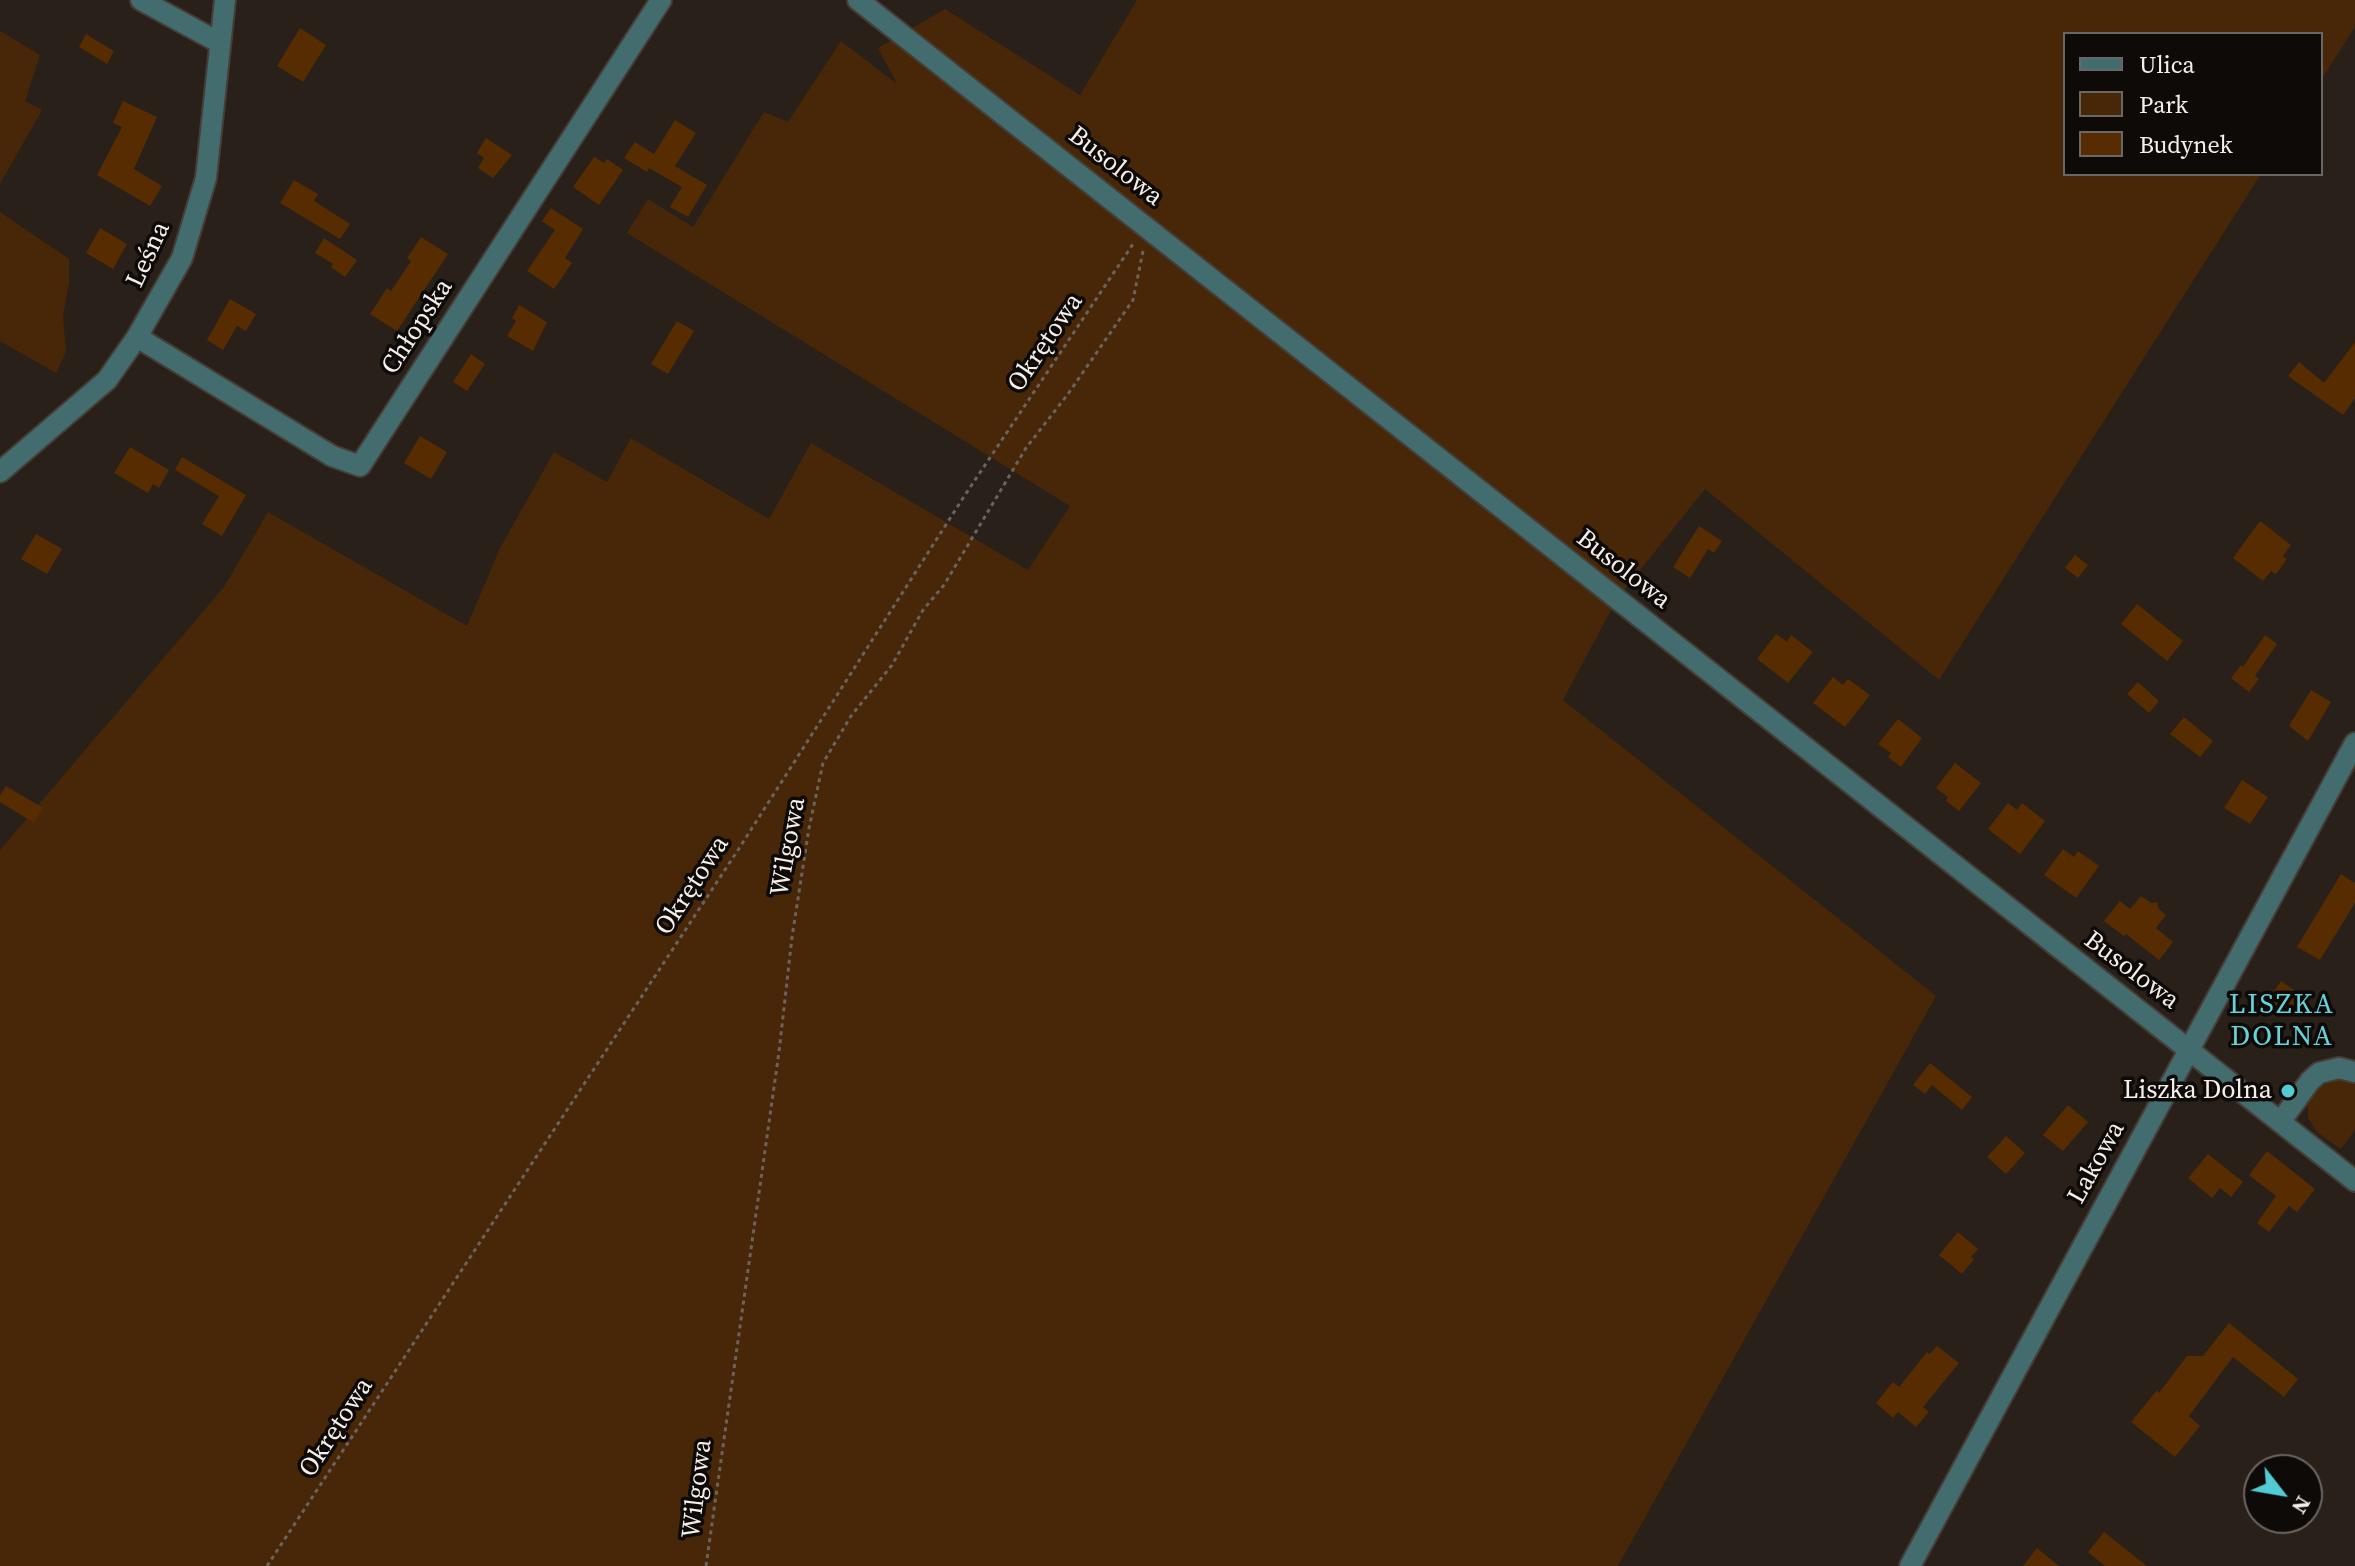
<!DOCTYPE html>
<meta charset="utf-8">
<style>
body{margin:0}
#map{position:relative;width:2355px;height:1566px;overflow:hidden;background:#282019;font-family:"Source Serif 4",serif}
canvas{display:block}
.legend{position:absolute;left:2063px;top:32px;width:260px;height:144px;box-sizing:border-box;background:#0e0a08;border:2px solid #6a6663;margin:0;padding:10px 14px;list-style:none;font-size:24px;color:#f5efeb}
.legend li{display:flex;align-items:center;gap:16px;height:40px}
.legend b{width:40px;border:2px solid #6a6663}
.north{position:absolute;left:2243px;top:1454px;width:80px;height:80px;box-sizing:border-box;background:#0e0a08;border:2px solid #6a6663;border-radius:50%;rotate:121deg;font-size:22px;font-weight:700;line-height:32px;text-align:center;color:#f5efeb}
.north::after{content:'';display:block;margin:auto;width:28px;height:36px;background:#51ccd4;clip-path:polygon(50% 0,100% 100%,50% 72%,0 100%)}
</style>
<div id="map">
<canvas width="2355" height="1566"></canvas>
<ul class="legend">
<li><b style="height:10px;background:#436c6f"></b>Ulica</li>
<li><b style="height:22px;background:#472708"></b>Park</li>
<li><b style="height:22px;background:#572c00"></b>Budynek</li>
</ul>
<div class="north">N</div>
</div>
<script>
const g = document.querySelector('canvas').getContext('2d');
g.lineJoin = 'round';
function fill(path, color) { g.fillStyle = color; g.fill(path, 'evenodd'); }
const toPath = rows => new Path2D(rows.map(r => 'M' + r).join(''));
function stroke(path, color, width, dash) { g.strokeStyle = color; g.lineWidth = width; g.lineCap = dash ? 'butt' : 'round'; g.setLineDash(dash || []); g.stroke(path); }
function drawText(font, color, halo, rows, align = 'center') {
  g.font = font + ' "Source Serif 4",serif'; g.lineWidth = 7; g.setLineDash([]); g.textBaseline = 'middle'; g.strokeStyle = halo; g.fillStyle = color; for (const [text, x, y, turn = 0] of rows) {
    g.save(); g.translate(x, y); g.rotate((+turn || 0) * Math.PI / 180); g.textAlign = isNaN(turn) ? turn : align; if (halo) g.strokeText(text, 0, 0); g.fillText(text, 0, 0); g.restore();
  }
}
fill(toPath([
 [1137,0,2355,0,2355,27,2321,80,2321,34,2065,34,2065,174,2261,174,1939,680,1705,489,1617,599,1563,700,1936,996,1618,1566,0,1566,0,850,224,587,268,512,467,626,499,550,554,452,607,482,631,438,769,519,811,443,1028,570,1070,506,627,233,648,199,693,227,764,112,788,122,841,41,897,84,878,48,945,9,1080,95],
 [0,31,40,55,25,101,42,110,0,184],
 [0,212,69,259,69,283,63,316,66,352,56,373,0,341],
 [2327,1077,2346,1077,2355,1082,2355,1130,2341,1149,2318,1133,2308,1118,2308,1098,2312,1089]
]), '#472708');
fill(toPath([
 [300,28,326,45,303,82,277,66],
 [86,34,114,51,107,64,79,47],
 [123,101,157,117,134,169,162,186,150,206,97,175,122,127,113,123],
 [675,120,696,133,675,166,707,185,688,217,670,207,682,187,649,168,647,172,624,158,635,142,654,154],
 [486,138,512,155,493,178,478,168,484,158,477,153],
 [594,157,604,163,607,159,623,170,599,205,573,187],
 [294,180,318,194,314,201,350,224,340,239,280,203],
 [551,208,583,229,565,258,572,263,554,289,527,271,555,230,542,221],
 [100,228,127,244,113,269,86,253],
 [421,237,448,254,397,331,370,314,387,288,391,291,411,261,407,258],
 [324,238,357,260,345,277,331,267,333,264,315,253],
 [230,299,256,314,246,331,237,326,223,350,207,340],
 [519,305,547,322,533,351,507,336,516,321,512,318],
 [677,321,694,331,668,374,651,364],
 [2355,342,2355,398,2343,415,2288,376,2299,362,2324,383],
 [471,354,485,364,467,391,453,382],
 [420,436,447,452,431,479,404,463],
 [130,447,169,470,159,488,153,484,148,493,114,473],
 [182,457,246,495,222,536,202,524,219,496,175,470],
 [2260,521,2291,545,2283,556,2287,559,2276,574,2271,571,2263,581,2233,558],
 [1699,526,1722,541,1714,553,1708,549,1690,578,1673,567],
 [36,534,62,549,47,574,21,559],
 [2075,555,2088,565,2078,578,2065,568],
 [2137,604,2183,641,2167,661,2121,624],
 [1776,634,1787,642,1791,635,1813,652,1788,683,1757,659],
 [2265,635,2277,644,2255,676,2259,679,2249,692,2231,678,2241,665,2243,667],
 [1833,677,1843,685,1848,679,1870,695,1845,727,1813,703],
 [2138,682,2159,701,2149,713,2127,694],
 [2311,690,2331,702,2308,741,2289,726],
 [2184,717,2213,741,2200,757,2170,734],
 [1898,719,1922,738,1901,767,1888,757,1891,753,1878,744],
 [1955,763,1981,783,1959,811,1946,801,1948,797,1936,788],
 [2242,780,2268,797,2250,824,2224,808],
 [6,786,43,808,34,823,0,802,0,795],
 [2008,803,2017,810,2022,803,2045,821,2020,854,1988,829],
 [2063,849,2074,857,2078,851,2099,866,2076,898,2044,875],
 [2341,874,2355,883,2355,903,2320,960,2297,947],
 [2141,896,2151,903,2157,902,2159,909,2166,915,2156,928,2173,942,2159,960,2126,934,2124,936,2104,921,2120,901,2130,909],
 [2281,981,2301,995,2288,1015,2281,1010,2275,1017,2262,1009],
 [1930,1063,1972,1097,1962,1110,1932,1085,1925,1094,1913,1085],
 [2068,1105,2088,1122,2063,1151,2043,1135],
 [2006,1136,2025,1153,2006,1174,1987,1157],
 [2267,1151,2315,1189,2297,1212,2289,1206,2269,1232,2257,1223,2276,1196,2249,1175],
 [2208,1154,2243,1182,2231,1197,2220,1188,2212,1198,2188,1178],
 [1958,1232,1978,1249,1971,1257,1974,1259,1962,1274,1939,1255],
 [2229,1323,2298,1379,2284,1397,2233,1357,2189,1416,2200,1426,2175,1457,2131,1422,2157,1390,2159,1393,2187,1356,2203,1356],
 [1937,1346,1959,1363,1923,1407,1929,1412,1916,1427,1898,1412,1893,1418,1876,1403,1893,1382,1899,1387,1927,1352,1930,1354],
 [2104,1532,2147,1566,2105,1566,2088,1552],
 [2037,1548,2059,1566,2023,1566]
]), '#572c00');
const minor = toPath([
 [141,0,220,43],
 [858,0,2355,1181],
 [137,337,332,456,360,466,661,0],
 [0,472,107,380,137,337,182,258,206,178,225,0],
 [2281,1121,2310,1081,2319,1073,2339,1068,2355,1072],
 [1910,1566,2355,743]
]);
stroke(minor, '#453d36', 24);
stroke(toPath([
 [267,1566,738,850,963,498,1135,241],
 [706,1566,779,1052,792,937,809,828,823,763,851,716,892,665,923,610,944,585,1026,448,1068,394,1133,300,1143,251]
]), '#6b635d', 3, [4, 4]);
stroke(minor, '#436c6f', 20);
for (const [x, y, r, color] of [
 [2288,1091,8,"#51ccd4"]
]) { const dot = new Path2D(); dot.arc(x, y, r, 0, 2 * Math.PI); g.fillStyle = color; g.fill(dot); stroke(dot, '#0e0a08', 3); }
drawText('26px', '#f5efeb', '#0e0a08', [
 ["Busolowa",1115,167,38],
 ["Leśna",149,255,-65],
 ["Chłopska",418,327,-57],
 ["Okrętowa",1046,343,-56],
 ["Busolowa",1623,570,38],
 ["Wilgowa",789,847,-80],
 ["Okrętowa",693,886,-57],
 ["Busolowa",2131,971,37],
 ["Lakowa",2097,1163,-61],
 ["Okrętowa",337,1428,-57],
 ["Wilgowa",698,1489,-83]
]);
drawText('26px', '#f5efeb', '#0e0a08', [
 ["Liszka Dolna",2272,1091]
], 'right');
g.letterSpacing = '2px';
drawText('28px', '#66d2da', '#0e0a08', [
 ["LISZKA",2282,1006],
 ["DOLNA",2282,1038]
]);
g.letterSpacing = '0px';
</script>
